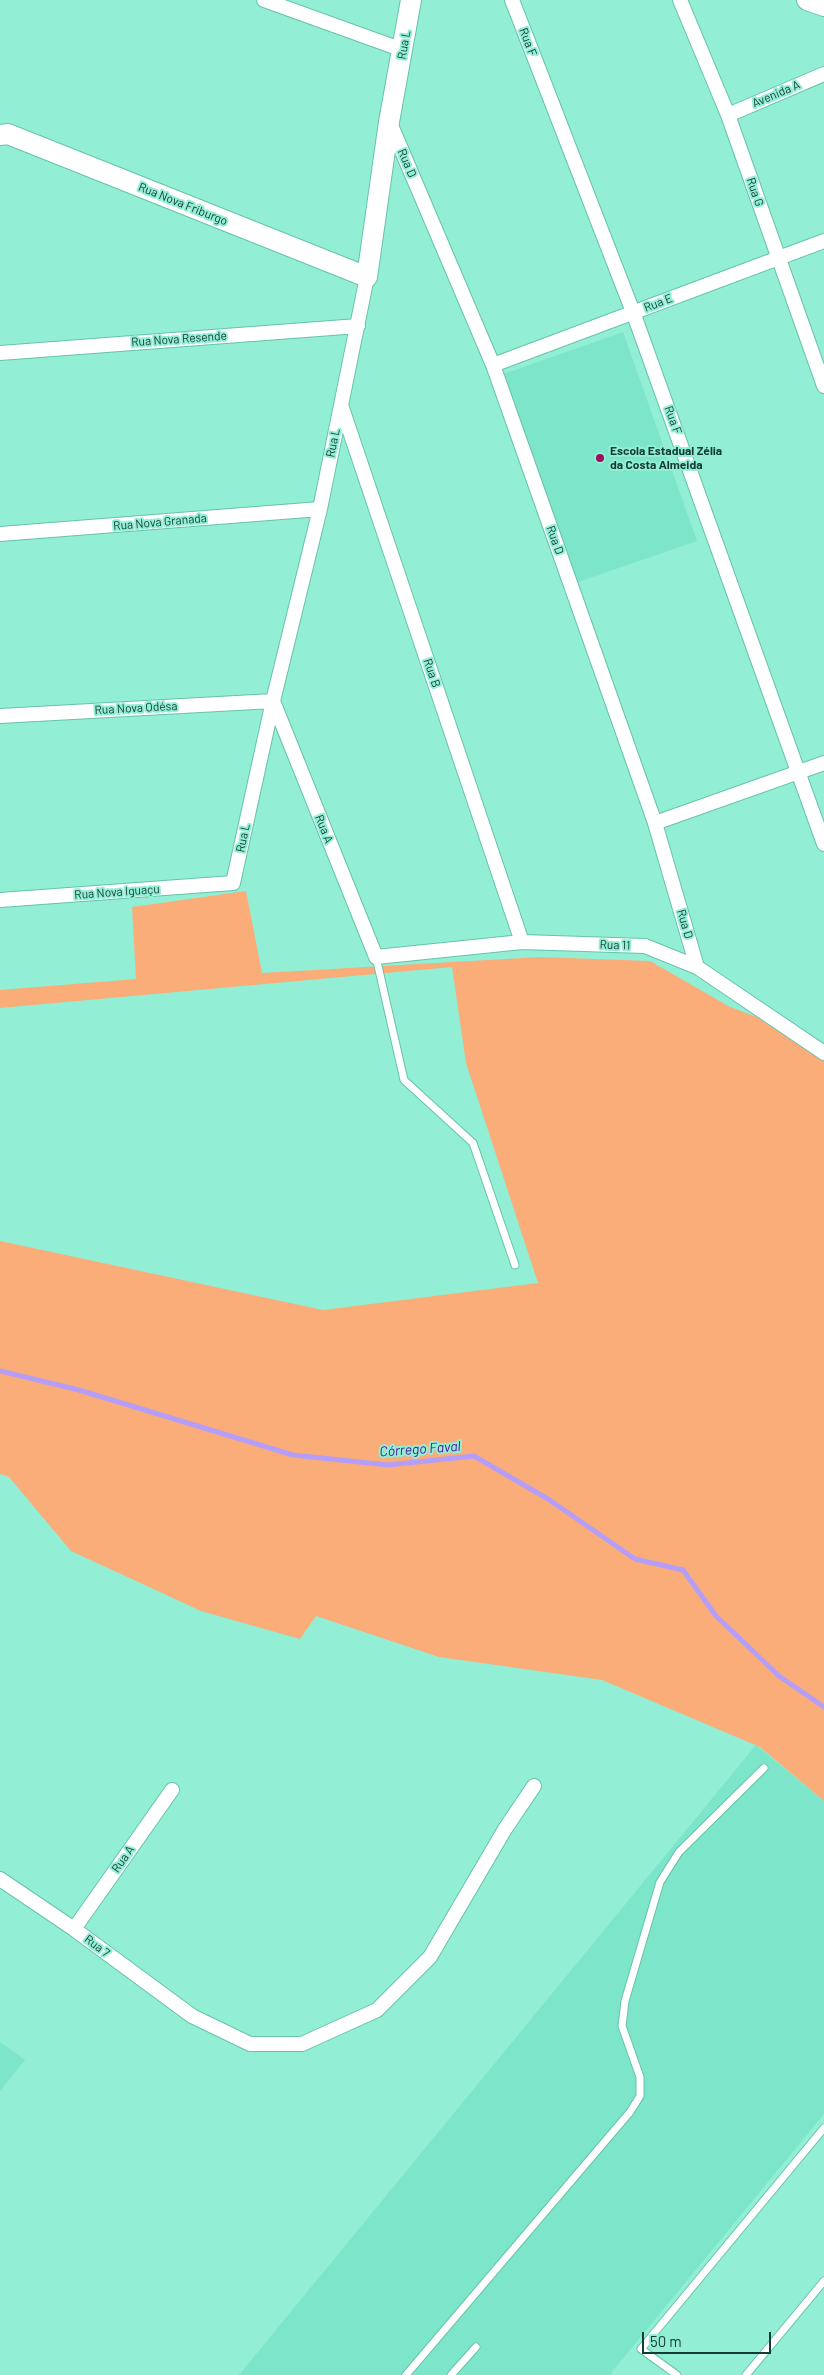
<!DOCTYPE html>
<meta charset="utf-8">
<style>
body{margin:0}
#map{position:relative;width:824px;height:2375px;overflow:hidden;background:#92eed5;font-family:Barlow,sans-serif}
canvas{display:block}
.scale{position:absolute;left:642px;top:2332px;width:129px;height:22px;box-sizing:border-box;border:2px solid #153c33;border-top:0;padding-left:6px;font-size:15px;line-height:18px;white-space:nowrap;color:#153c33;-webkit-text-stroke:4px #92eed5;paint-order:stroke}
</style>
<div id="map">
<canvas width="824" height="2375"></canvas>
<div class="scale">50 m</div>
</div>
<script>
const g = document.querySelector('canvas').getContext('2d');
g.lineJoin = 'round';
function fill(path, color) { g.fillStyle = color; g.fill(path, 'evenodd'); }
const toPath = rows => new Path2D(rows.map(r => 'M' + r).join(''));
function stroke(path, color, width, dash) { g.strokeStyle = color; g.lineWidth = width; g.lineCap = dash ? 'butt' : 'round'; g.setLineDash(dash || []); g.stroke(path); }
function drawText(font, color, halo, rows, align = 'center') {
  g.font = font + ' Barlow,sans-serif'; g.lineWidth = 4; g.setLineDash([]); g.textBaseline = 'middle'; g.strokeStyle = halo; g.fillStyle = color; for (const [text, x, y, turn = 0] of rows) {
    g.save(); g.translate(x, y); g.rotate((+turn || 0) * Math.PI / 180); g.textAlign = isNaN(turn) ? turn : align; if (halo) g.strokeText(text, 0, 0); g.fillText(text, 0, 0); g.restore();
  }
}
fill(toPath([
 [623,332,697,541,578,582,501,375],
 [756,1745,824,1801,824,2114,611,2373,612,2375,239,2375],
 [0,2042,25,2060,0,2091]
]), '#7de5c9');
fill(toPath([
 [246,891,262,973,540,957,650,961,730,1007,757,1017,824,1061,824,1801,760,1747,602,1680,439,1657,316,1616,300,1639,201,1611,71,1551,9,1477,0,1474,0,1241,323,1310,538,1283,466,1063,452,967,0,1008,0,990,136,979,132,907]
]), '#fbad79');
stroke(toPath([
 [0,1371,79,1390,293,1455,388,1465,474,1456,548,1499,635,1559,683,1570,716,1616,779,1676,824,1707]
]), '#b59ef8', 5);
const lane = toPath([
 [376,957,404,1080,473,1143,515,1265],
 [406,2375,630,2112,640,2096,640,2077,622,2026,625,2001,660,1882,679,1852,764,1768],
 [451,2375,476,2347],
 [677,2375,641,2349,824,2128],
 [746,2375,824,2281]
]);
const street = toPath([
 [264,0,403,50],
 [512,0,633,312,824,844],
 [680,0,728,115,824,386],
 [728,115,824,74],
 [390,123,493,365,655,823,697,967],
 [0,353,358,326],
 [493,365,824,241],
 [341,405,522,942],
 [0,534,320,509],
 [273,701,376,957,522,942,645,946,697,967,824,1053],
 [0,716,273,701],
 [655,823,824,763],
 [0,900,233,883,273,701,320,509,367,277],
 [0,1879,74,1929,192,2016,250,2044,302,2044,377,2010,430,1957,505,1829,534,1786],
 [74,1929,172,1790]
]);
const secondary = toPath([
 [807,0,824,6],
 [0,135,8,134,367,277,389,122,411,0]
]);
stroke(lane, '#67c3ab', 9);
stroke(street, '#67c3ab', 16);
stroke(secondary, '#67c3ab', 22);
stroke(lane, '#fff', 7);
stroke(street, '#fff', 14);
stroke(secondary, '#fff', 20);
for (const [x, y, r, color] of [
 [600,458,5,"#9b0d5c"]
]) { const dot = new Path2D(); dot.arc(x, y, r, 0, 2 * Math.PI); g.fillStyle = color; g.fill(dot); stroke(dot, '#92eed5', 2); }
drawText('12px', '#153c33', '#92eed5', [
 ["Rua F",528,42,69],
 ["Rua L",404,45,-80],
 ["Avenida A",776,94,-23],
 ["Rua D",407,163,67],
 ["Rua G",755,192,71],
 ["Rua Nova Friburgo",183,204,22],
 ["Rua E",658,303,-21],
 ["Rua Nova Resende",179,339,-4],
 ["Rua F",673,420,70],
 ["Rua L",333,443,-78],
 ["Rua Nova Granada",160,522,-5],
 ["Rua D",555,540,70],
 ["Rua B",432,673,71],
 ["Rua Nova Odésa",136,708,-3],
 ["Rua A",324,829,68],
 ["Rua L",243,838,-78],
 ["Rua Nova Iguaçu",117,892,-4],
 ["Rua D",685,924,74],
 ["Rua 11",615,945,2],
 ["Rua A",123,1859,-55],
 ["Rua 7",97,1946,37]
]);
drawText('bold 12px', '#153c33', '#92eed5', [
 ["Escola Estadual Zélia",610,451],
 ["da Costa Almeida",610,465]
], 'left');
drawText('italic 14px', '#4e1599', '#92eed5', [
 ["Córrego Faval",420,1449,-4]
]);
</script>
